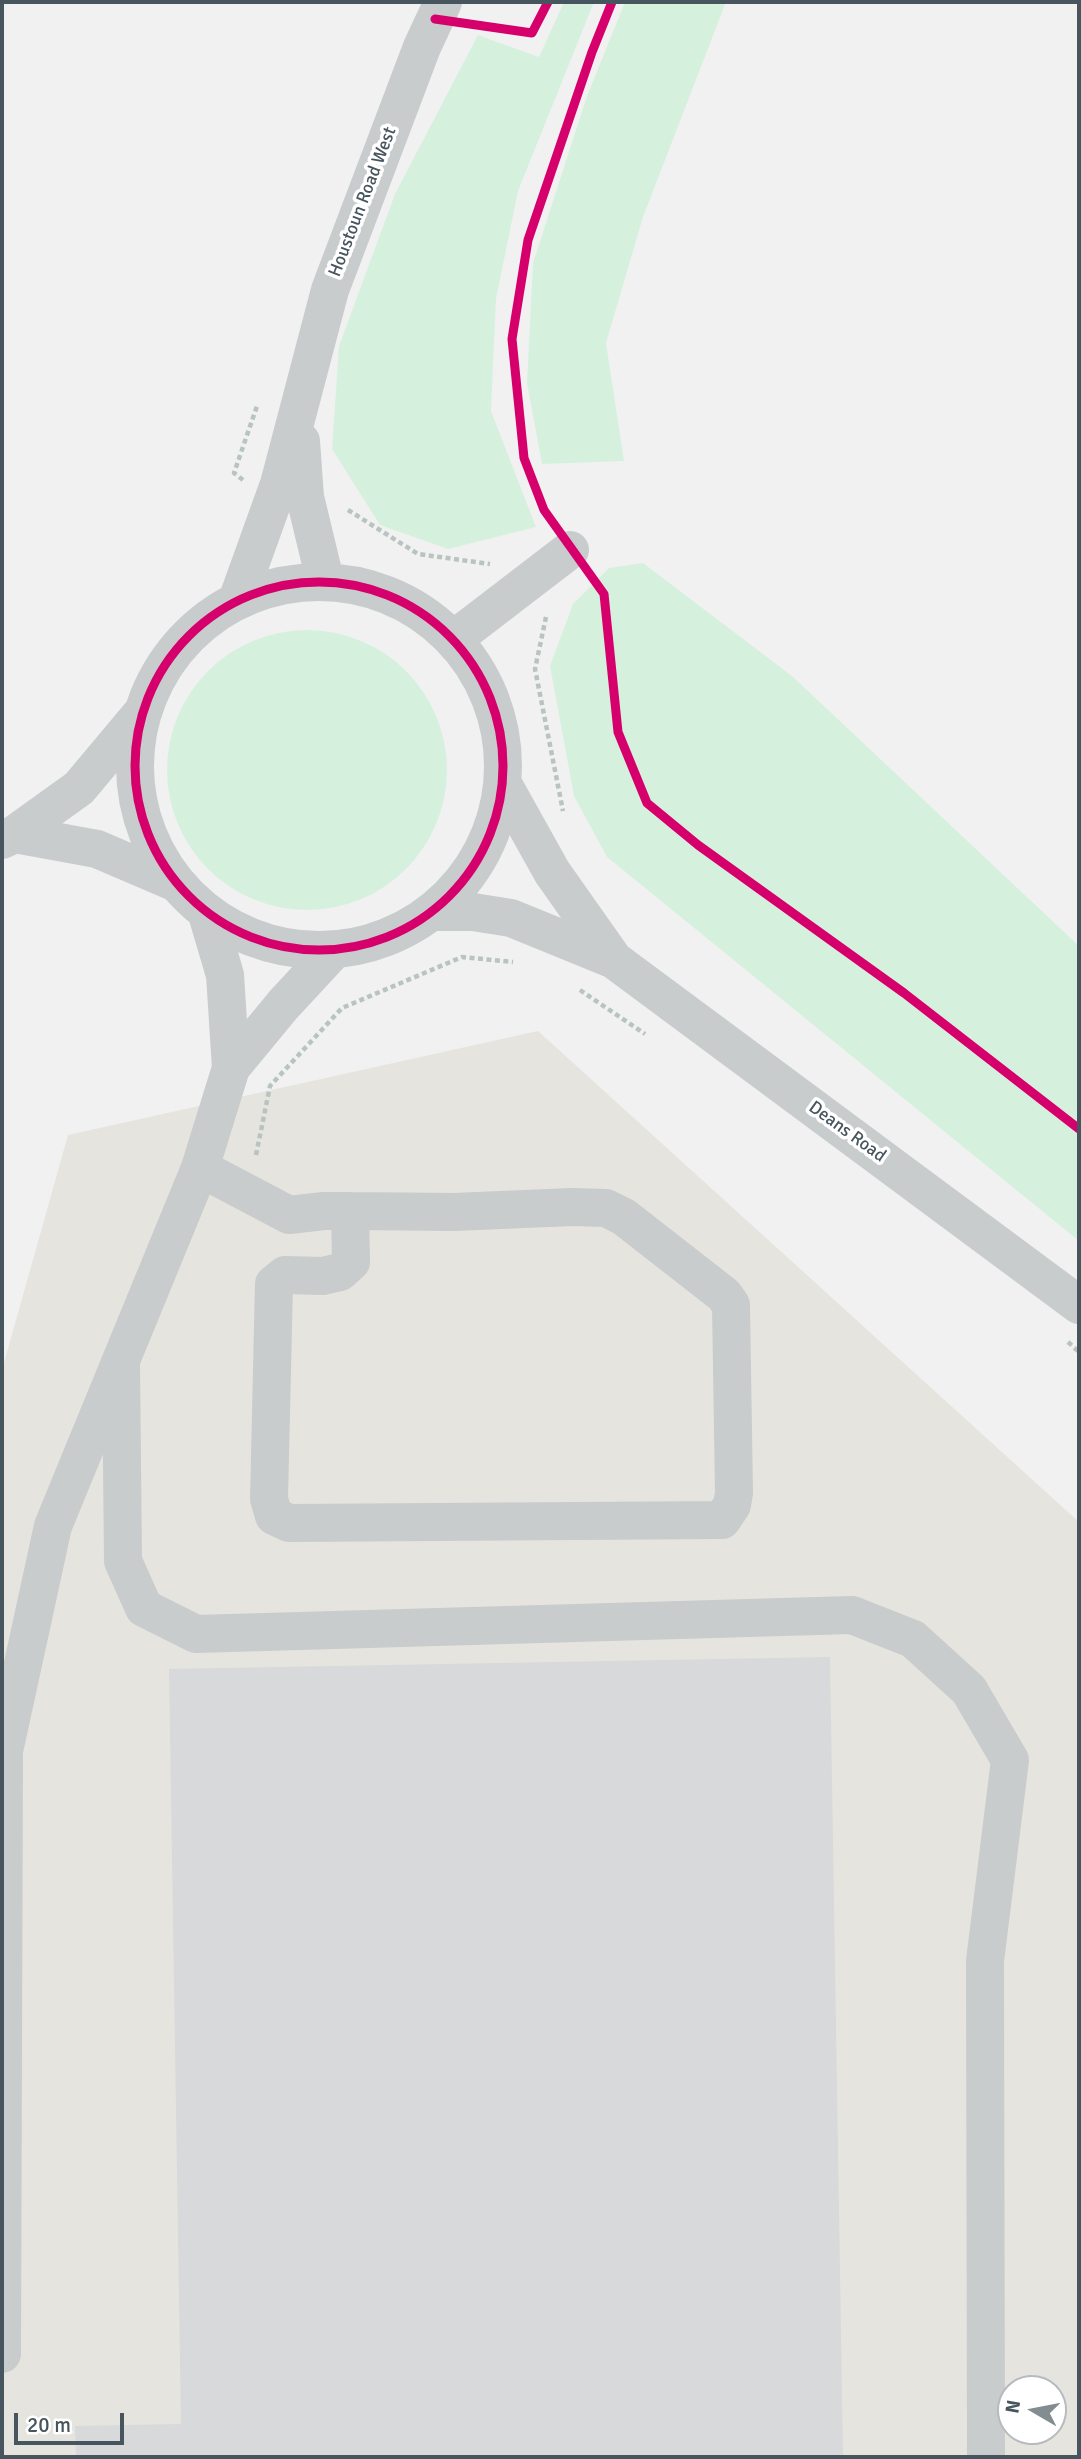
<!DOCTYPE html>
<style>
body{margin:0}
#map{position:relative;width:1081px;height:2459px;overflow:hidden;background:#f2f1f1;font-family:Signika,sans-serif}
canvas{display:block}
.frame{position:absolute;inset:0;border:4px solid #47555e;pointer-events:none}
.north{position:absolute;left:997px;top:2375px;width:70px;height:70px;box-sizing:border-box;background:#fff;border:2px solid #b5bbbf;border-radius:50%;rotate:280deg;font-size:19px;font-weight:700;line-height:28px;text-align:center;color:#47555e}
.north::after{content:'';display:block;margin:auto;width:24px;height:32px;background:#838c91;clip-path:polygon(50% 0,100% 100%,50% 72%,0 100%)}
.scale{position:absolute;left:14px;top:2413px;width:110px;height:32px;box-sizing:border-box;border:4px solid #47555e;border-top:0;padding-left:9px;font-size:21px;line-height:24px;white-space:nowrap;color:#47555e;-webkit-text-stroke:5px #fff;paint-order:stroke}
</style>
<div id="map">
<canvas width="1081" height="2459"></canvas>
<div class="frame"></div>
<div class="north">N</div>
<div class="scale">20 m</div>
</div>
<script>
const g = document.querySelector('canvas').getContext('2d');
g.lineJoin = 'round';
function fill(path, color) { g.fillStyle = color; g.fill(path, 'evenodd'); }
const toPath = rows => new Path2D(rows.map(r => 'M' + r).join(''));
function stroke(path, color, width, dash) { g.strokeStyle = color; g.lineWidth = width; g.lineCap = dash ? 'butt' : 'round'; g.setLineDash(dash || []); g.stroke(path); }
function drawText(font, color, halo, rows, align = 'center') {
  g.font = font + ' Signika,sans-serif'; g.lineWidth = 7; g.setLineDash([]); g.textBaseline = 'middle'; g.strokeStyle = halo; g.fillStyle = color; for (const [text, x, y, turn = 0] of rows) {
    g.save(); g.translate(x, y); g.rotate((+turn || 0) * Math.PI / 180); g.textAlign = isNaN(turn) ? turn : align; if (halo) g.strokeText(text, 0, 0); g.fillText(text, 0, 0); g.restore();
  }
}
fill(toPath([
 [538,1031,1079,1522,1079,2457,2,2457,2,1370,68,1135],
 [1011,2389,1053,2389,1053,2431,1011,2431]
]), '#e6e4df');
fill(toPath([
 [564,2,594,2,518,191,496,299,491,411,536,527,448,549,380,525,332,449,339,346,395,194,478,35,539,57],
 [625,2,726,2,643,217,606,343,624,461,542,464,527,383,533,263,587,96],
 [643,563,792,676,1079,946,1079,1241,607,857,574,796,550,666,573,604,609,568],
 '167 770a140 140 0 1 1 280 0a140 140 0 1 1-280 0Z'
]), '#d5f1de');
fill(toPath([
 [830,1657,843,2457,76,2457,75,2426,181,2424,169,1669]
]), '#d8d9da');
stroke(toPath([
 [243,480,234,473,257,406],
 [348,510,418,554,490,564],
 [546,617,535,669,563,811],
 [580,990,645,1034],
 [256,1155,270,1086,342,1008,462,957,513,962],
 [1068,1342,1079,1352]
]), '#b7c4bf', 4.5, [5, 3.5]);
stroke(toPath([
 [301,441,305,497,325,580],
 '135 766a184 184 0 1 1 368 0a184 184 0 1 1-368 0Z',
 [238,598,279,484,330,290,422,47,443,2],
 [454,639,570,550],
 [503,784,552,872,614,960],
 [15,834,97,849,174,882],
 [2,840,15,834,79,788,141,714],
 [434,912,473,912,511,918,614,960,1079,1305],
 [207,914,225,975,231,1068,283,1005,333,951],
 [200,1168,289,1215,324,1211,350,1211,454,1212,572,1207,606,1208,624,1217,724,1295,731,1305,734,1493,732,1505,722,1520,289,1523,274,1516,269,1499,274,1284,285,1275,323,1276,340,1272,351,1262,350,1211],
 [121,1362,123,1561,144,1608,196,1634,852,1615,913,1639,969,1690,1010,1760,985,1961,986,2457],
 [2,2354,4,1751,53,1526,200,1168,231,1068]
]), '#c8cccd', 38);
stroke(toPath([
 [612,2,592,52,528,240,512,339,524,458,544,510,604,594,618,732,647,803,698,845,904,993,1079,1129],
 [435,19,532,33,548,2],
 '135 766a184 184 0 1 1 368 0a184 184 0 1 1-368 0Z'
]), '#d6006c', 9);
drawText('18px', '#47555e', '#fff', [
 ["Houstoun Road West",363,202,-69],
 ["Deans Road",847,1132,36]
]);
</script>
